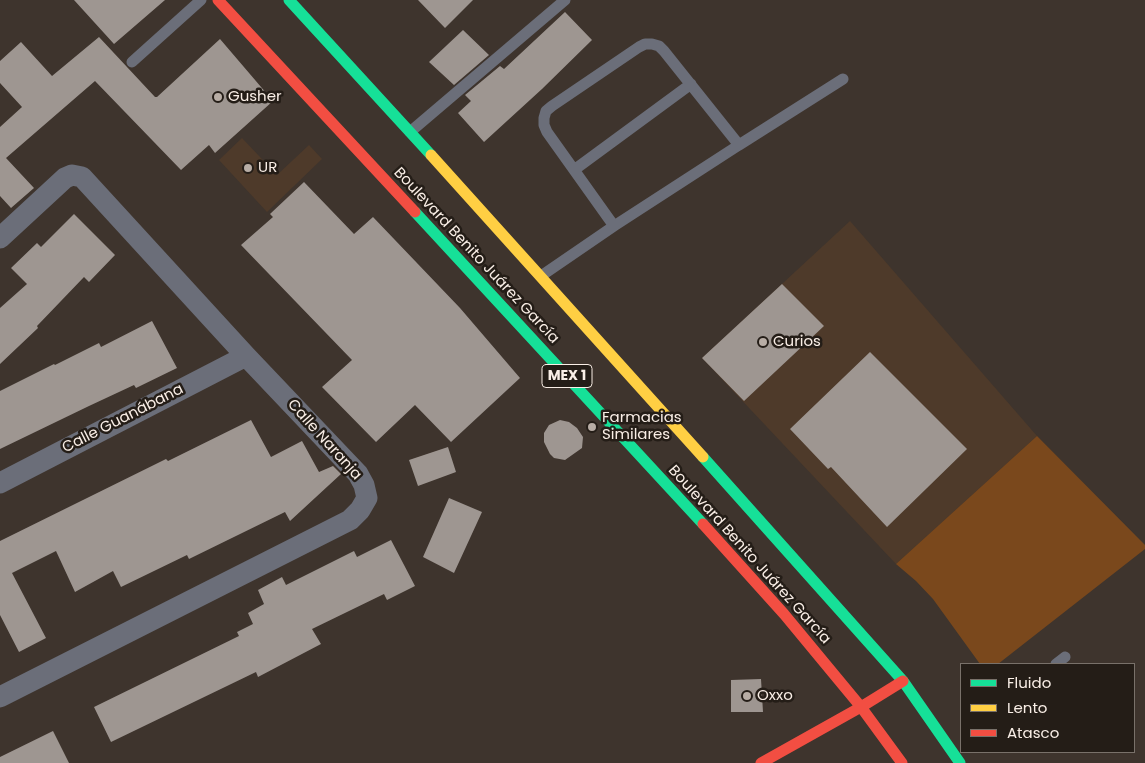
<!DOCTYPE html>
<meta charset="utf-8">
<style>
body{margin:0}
#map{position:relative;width:1145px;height:763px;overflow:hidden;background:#3e342d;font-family:Poppins,sans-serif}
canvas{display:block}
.legend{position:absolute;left:960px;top:663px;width:175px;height:90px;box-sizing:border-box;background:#241d17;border:1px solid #79716a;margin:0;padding:6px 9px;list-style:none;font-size:15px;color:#f9eee6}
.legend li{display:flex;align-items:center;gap:10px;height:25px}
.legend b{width:25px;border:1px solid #79716a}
</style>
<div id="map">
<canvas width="1145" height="763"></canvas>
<ul class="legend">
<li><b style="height:6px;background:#16e098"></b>Fluido</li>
<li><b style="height:6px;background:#ffcf43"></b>Lento</li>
<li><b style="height:6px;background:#f24e42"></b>Atasco</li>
</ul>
</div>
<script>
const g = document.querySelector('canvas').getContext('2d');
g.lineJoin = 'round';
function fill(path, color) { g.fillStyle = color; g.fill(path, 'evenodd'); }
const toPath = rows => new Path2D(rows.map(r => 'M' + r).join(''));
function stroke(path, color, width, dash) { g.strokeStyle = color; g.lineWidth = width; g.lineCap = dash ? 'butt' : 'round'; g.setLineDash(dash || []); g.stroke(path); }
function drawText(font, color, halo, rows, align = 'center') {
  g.font = font + ' Poppins,sans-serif'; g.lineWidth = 5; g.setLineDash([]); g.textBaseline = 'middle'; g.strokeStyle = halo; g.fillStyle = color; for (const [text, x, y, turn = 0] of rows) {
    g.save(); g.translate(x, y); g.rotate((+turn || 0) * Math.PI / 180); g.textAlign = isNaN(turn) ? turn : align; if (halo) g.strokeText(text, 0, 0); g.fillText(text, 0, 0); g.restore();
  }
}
fill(toPath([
 [242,138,277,175,309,145,322,159,267,212,219,160],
 [850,221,1037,436,896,564,702,358]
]), '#4e3a2a');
fill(toPath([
 [1037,436,1145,545,1145,549,998,664,980,664,933,599,916,581,896,564]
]), '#7a481c');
fill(toPath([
 [74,0,165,0,114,44],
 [418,0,473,0,445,28],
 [565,12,592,40,542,89,484,142,458,113,471,101,465,95,500,66,504,69],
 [463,30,489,55,454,85,429,62],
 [99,37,155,97,157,97,220,39,273,101,215,153,209,145,181,170,95,81,6,158,34,188,11,208,0,196,0,127,22,107,0,83,0,61,21,42,52,76],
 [304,182,354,234,373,217,460,308,520,378,451,442,415,405,376,442,322,387,352,360,241,245,273,217,270,214],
 [74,214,115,255,89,282,84,277,37,326,38,328,0,364,0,308,27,284,11,268,37,243,41,247],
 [782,284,824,326,744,401,702,358],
 [152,321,177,368,136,388,134,385,89,406,0,449,0,391,54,364,55,365,99,343,101,347],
 [870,352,967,449,887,527,831,467,828,469,790,429],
 [251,420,271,457,302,441,319,472,333,466,341,474,290,521,285,512,189,559,187,555,121,587,113,571,75,592,56,551,12,573,46,638,19,652,0,615,0,541,166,459,168,461],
 [560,420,569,422,577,428,583,437,582,448,565,460,554,458,550,454,544,442,544,433,549,425],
 [448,447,456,472,418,486,409,460],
 [449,498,482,512,454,573,423,557],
 [391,540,415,586,387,600,384,594,312,629,321,644,258,677,256,672,111,742,94,707,239,636,237,632,253,624,248,613,264,604,258,590,282,577,286,585,354,551,357,557],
 [761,679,763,712,731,712,731,680],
 [53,731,69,763,0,763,0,757]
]), '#9e9691');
stroke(toPath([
 [132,62,201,0],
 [410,132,565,0],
 [739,145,843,79],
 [574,170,691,84],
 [541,276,614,226,739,145,664,51,659,46,652,44,645,44,639,47,552,106,546,111,544,118,544,125,547,132,614,226],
 [1056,664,1065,657]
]), '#6b6e79', 11);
stroke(toPath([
 [0,238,65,178,72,175,82,177,246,356,358,474,364,485,367,498,360,510,350,520,0,697],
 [0,483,246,356]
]), '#6b6e79', 21);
stroke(toPath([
 [289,0,431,155],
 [415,212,703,524],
 [703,457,903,681,960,763]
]), '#16e098', 11);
stroke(toPath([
 [431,155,703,457]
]), '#ffcf43', 11);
stroke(toPath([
 [218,0,415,212],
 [703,524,784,614,861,707,902,763],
 [761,763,861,707,903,681]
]), '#f24e42', 11);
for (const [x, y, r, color] of [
 [218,97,5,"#b8ada5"],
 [248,168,5,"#b8ada5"],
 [763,342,5,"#b8ada5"],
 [592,427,5,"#b8ada5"],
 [747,696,5,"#b8ada5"]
]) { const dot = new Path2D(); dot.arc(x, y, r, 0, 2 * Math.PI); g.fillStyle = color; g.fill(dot); stroke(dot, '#241d17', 2); }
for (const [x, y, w] of [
 [567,376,50]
]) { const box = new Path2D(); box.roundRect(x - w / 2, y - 11.5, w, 23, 4); g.fillStyle = '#241d17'; g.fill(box); stroke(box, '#f9eee6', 1); }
drawText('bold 14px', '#f9eee6', null, [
 ["MEX 1",567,376]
]);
drawText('15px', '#f9eee6', '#241d17', [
 ["Gusher",228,97],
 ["UR",258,168],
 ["Curios",773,342],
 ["Farmacias",602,418],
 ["Similares",602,435],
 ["Oxxo",757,696]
], 'left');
drawText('15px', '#f9eee6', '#241d17', [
 ["Boulevard Benito Juárez García",476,256,47],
 ["Calle Guanábana",123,419,-27],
 ["Calle Naranja",324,440,48],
 ["Boulevard Benito Juárez García",749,555,48]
]);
</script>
